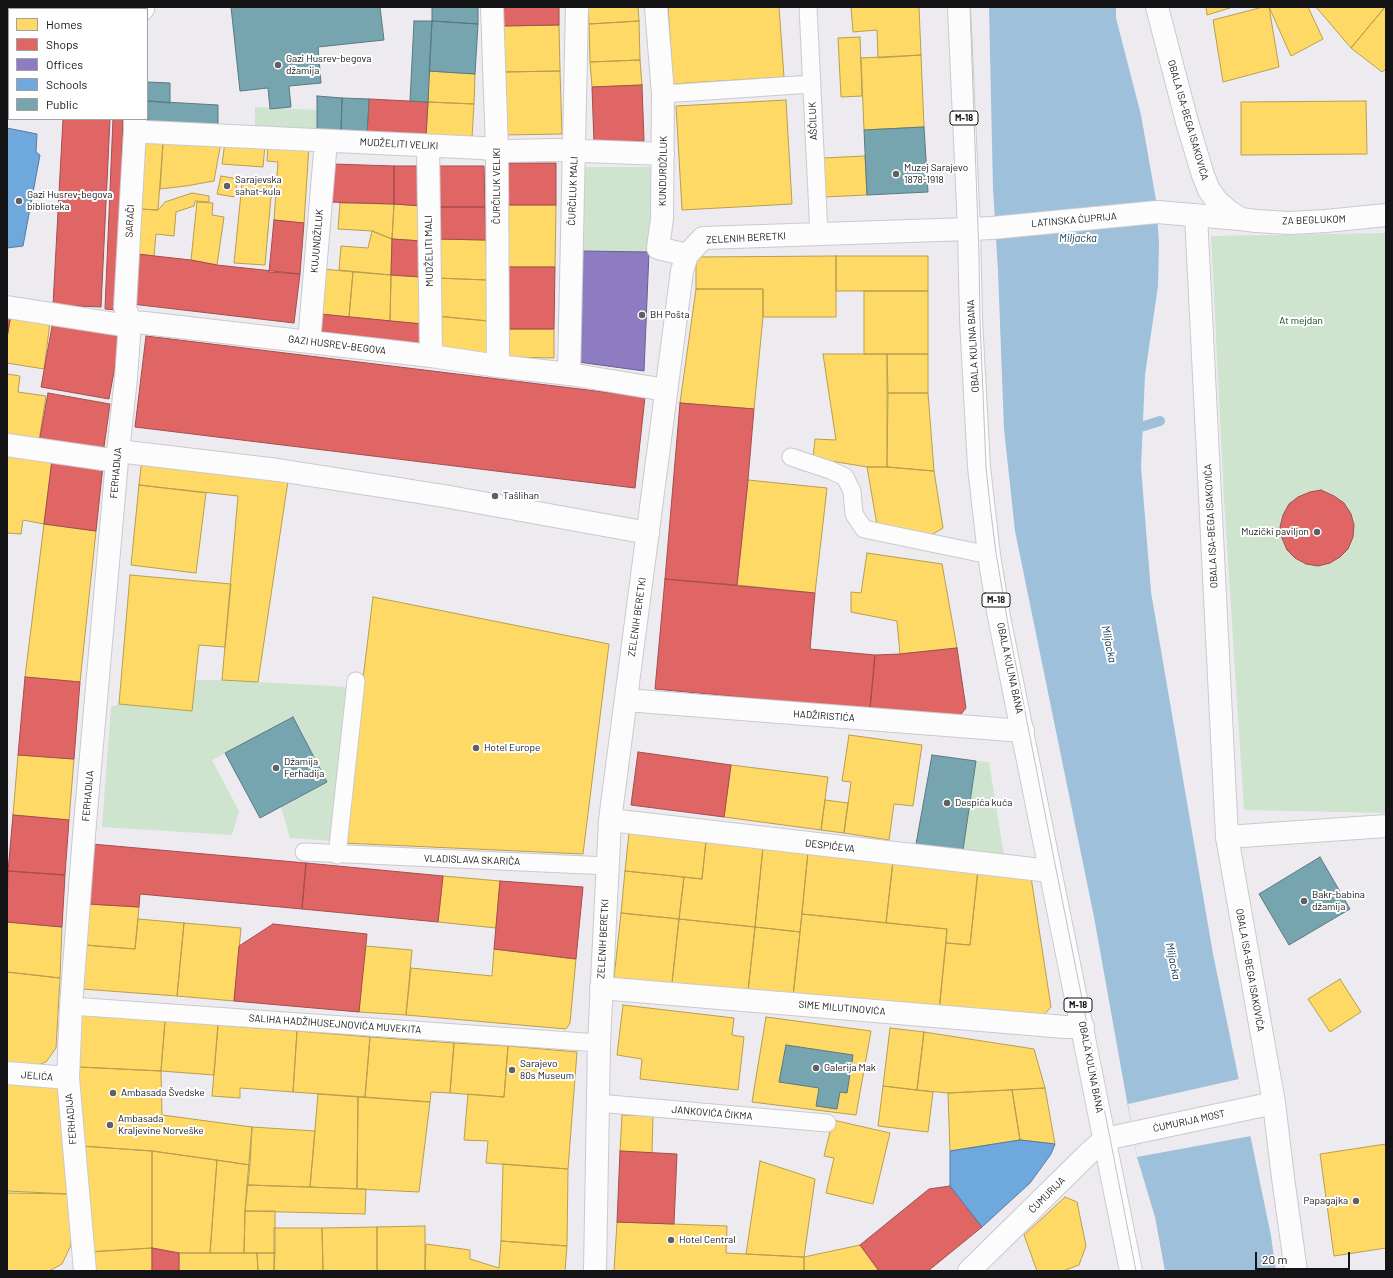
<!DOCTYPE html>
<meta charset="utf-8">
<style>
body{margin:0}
#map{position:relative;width:1393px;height:1278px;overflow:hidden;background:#edebf0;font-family:Barlow,sans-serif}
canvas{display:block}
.frame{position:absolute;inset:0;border:8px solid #141315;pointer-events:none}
.legend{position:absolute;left:8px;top:8px;width:140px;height:112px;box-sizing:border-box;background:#fff;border:1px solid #a1a1a1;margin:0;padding:5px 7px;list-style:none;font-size:12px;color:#141315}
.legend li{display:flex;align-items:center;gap:8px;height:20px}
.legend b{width:20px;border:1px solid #a1a1a1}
.scale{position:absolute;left:1255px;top:1252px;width:95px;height:18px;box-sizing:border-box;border:2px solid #141315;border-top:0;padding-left:5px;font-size:12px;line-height:14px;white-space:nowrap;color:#141315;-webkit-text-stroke:3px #fff;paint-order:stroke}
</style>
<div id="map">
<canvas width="1393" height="1278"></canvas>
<div class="frame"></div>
<ul class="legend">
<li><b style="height:11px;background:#ffd966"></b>Homes</li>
<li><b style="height:11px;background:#e06666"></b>Shops</li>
<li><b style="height:11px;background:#8e7cc3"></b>Offices</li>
<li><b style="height:11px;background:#6fa8dc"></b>Schools</li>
<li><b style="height:11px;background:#76a5af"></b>Public</li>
</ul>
<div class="scale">20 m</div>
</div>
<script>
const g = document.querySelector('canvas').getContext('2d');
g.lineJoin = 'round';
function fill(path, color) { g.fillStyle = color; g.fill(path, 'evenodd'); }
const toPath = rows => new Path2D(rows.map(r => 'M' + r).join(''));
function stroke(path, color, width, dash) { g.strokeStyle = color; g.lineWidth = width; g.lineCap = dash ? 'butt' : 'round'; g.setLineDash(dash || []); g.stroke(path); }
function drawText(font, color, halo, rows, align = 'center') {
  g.font = font + ' Barlow,sans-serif'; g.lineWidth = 4; g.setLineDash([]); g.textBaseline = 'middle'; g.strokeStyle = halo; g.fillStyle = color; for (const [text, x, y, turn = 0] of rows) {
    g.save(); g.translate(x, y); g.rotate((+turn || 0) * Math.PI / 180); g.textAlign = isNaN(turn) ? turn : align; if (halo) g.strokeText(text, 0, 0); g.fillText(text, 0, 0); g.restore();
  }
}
fill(toPath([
 [255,107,317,110,317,134,255,131],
 [585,167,654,167,649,252,582,251],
 [1386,233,1386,813,1244,810,1224,499,1211,236],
 [196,680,222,680,350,687,334,841,290,838,281,807,327,782,293,717,212,760,239,811,232,835,102,827,111,707,119,704,191,711],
 [976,761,989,762,1004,855,963,850]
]), '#cee4cf');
fill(toPath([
 [989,7,1116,7,1116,18,1141,115,1156,200,1159,243,1158,286,1145,375,1141,467,1151,592,1213,954,1271,1236,1276,1271,1165,1271,1155,1217,1137,1157,1094,917,1015,531,1004,429,998,271,993,189]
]), '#9ec0da');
fill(toPath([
 [1239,1079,1251,1136,1137,1157,1128,1104]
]), '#edebf0');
const homes = toPath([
 [7,7,36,7,36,9,9,9,9,85,7,85,7,7],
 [588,7,638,7,639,21,589,24,588,7],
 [668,7,779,7,784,77,673,84,668,7],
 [851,7,919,7,921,55,878,58,877,30,853,32,851,7],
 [1206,7,1233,7,1207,15,1206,7],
 [1263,7,1269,7,1279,67,1223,82,1213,20,1263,7],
 [1269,7,1308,7,1323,39,1291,56,1269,7],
 [1316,7,1385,7,1351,48,1316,7],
 [1385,7,1386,7,1386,69,1382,72,1351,48,1385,7],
 [639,21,640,60,590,62,589,24,639,21],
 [559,25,560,71,502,72,501,26,559,25],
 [860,37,862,96,841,97,838,38,860,37],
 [921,55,924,127,864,130,861,58,921,55],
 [640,60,642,85,592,87,590,62,640,60],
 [429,71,475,74,474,104,428,102,429,71],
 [560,71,562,134,504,135,502,72,560,71],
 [786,100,792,204,682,210,676,106,786,100],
 [1366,101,1367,154,1241,155,1241,102,1366,101],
 [428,102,474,104,472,138,426,136,428,102],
 [146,141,163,143,158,210,140,209,146,141],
 [221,142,214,181,186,186,160,189,163,143,221,142],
 [225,142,265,145,263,167,222,164,225,142],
 [268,144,309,146,304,223,274,220,278,162,267,161,268,144],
 [865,156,867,195,824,197,822,158,865,156],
 [221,176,238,179,234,197,217,194,221,176],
 [242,184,272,185,265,265,234,263,242,184],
 [192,193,209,196,209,202,195,201,194,206,176,212,174,236,156,234,154,256,137,254,140,209,158,210,165,202,192,193],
 [197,202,213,203,212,215,224,217,217,265,191,260,197,202],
 [340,203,394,204,392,239,372,231,338,229,340,203],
 [394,204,422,206,422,241,392,239,394,204],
 [508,205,556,205,555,267,507,267,508,205],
 [372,231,392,239,391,275,339,270,341,246,368,248,372,231],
 [436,239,486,240,487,280,436,278,436,239],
 [836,256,836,317,763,317,763,289,696,289,696,257,836,256],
 [836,256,928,256,928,291,836,291,836,256],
 [323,269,353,272,349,317,320,314,323,269],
 [353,272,391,275,390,321,349,317,353,272],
 [391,275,421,277,422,324,390,321,391,275],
 [436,278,487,280,488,321,436,316,436,278],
 [696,289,763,289,763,317,754,409,680,403,696,289],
 [864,291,928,291,928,354,864,354,864,291],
 [11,314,50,322,44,369,7,363,7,338,11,314],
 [436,316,488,321,488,354,437,349,436,316],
 [506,329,554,329,554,358,506,357,506,329],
 [823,354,887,354,887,467,867,467,813,458,815,439,836,440,823,354],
 [887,354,928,354,928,393,888,393,887,354],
 [7,374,20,376,18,392,46,396,39,441,7,436,7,374],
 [888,393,928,393,934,471,887,467,888,393],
 [7,454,52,460,44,524,23,520,21,534,7,533,7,454],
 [142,459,289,474,258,682,222,680,238,496,139,485,142,459],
 [867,467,887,467,934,471,943,528,931,535,877,525,867,467],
 [748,480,827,488,815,593,737,585,748,480],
 [139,485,206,493,196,573,131,565,139,485],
 [44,524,96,531,80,682,25,677,44,524],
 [867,553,942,564,957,648,900,654,897,621,851,612,851,592,861,593,867,553],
 [130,575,231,584,225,647,199,645,192,711,119,704,130,575],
 [373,597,609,644,583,854,343,843,373,597],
 [849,735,922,745,913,806,894,804,889,840,844,833,851,782,842,781,849,735],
 [18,755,74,759,69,820,13,815,18,755],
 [731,765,828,777,821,830,724,817,731,765],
 [825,800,848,803,844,833,821,830,825,800],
 [629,833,706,841,702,879,625,871,629,833],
 [706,841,763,847,755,927,679,919,684,877,702,879,706,841],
 [763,847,808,852,800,932,755,927,763,847],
 [808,852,893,861,886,923,802,914,808,852],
 [893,861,978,870,970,945,946,943,947,929,886,923,893,861],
 [978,870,1031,877,1051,1007,1042,1017,939,1011,946,943,970,945,978,870],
 [625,871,684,877,679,919,621,913,625,871],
 [443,876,500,881,496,928,438,922,443,876],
 [88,904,139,907,135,949,85,945,88,904],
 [621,913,679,919,672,983,614,978,621,913],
 [802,914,947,929,939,1011,793,996,802,914],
 [138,919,184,923,177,996,82,989,85,945,135,949,138,919],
 [679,919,755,927,748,991,672,983,679,919],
 [7,922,62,927,60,978,7,972,7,922],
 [184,923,241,928,234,1001,177,996,184,923],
 [755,927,800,932,793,996,748,991,755,927],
 [365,946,412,950,406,1015,359,1012,365,946],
 [494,949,576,959,570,1023,566,1029,406,1015,411,968,492,976,494,949],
 [7,972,60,978,56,1048,46,1062,30,1068,7,1066,7,972],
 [1340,979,1361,1012,1330,1032,1308,999,1340,979],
 [623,1005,734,1018,732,1035,744,1037,738,1090,640,1079,642,1059,617,1055,623,1005],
 [79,1014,165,1021,161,1071,79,1067,79,1014],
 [766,1017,871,1031,856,1115,752,1102,766,1017],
 [165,1021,218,1025,214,1075,161,1071,165,1021],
 [218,1025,297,1031,293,1092,240,1088,240,1098,212,1096,218,1025],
 [890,1028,924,1032,917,1090,883,1086,890,1028],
 [297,1031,370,1037,365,1097,293,1092,297,1031],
 [924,1032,1034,1049,1045,1088,948,1093,917,1090,924,1032],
 [370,1037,454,1043,450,1093,431,1092,430,1102,365,1097,370,1037],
 [454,1043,508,1046,504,1097,450,1093,454,1043],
 [508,1046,577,1052,568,1169,486,1163,488,1141,464,1140,468,1094,504,1097,508,1046],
 [79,1067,161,1071,162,1115,252,1127,250,1165,152,1151,81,1146,79,1067],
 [7,1083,60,1085,69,1194,7,1191,7,1083],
 [883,1086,933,1092,928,1132,878,1126,883,1086],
 [1045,1088,1055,1144,1020,1140,1012,1090,1045,1088],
 [1012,1090,1020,1140,950,1151,948,1093,1012,1090],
 [318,1094,358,1097,357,1189,310,1187,318,1094],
 [358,1097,430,1102,419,1192,357,1189,358,1097],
 [622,1115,653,1116,652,1153,620,1151,622,1115],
 [833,1120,890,1133,873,1204,826,1193,834,1158,824,1156,833,1120],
 [252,1127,315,1131,310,1187,247,1185,252,1127],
 [1386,1144,1386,1248,1334,1256,1320,1154,1386,1144],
 [81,1146,152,1151,152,1248,89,1252,81,1146],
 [152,1151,217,1160,210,1253,179,1253,152,1248,152,1151],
 [217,1160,250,1165,245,1211,244,1253,210,1253,217,1160],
 [760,1161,815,1179,804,1257,746,1254,760,1161],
 [503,1164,568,1169,567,1246,501,1241,503,1164],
 [247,1185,366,1189,365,1214,245,1211,247,1185],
 [7,1193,69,1194,71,1245,62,1264,49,1271,7,1271,7,1193],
 [1065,1197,1077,1202,1086,1246,1079,1265,1063,1271,1037,1271,1024,1235,1065,1197],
 [245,1211,275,1211,275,1253,244,1253,245,1211],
 [617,1222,727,1226,726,1253,804,1257,804,1271,614,1271,617,1222],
 [425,1226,425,1271,377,1271,377,1227,425,1226],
 [377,1227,377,1271,323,1271,322,1228,377,1227],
 [274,1228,322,1228,323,1271,274,1271,274,1228],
 [501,1241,567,1246,565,1271,425,1271,426,1244,470,1250,470,1259,499,1268,501,1241],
 [860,1245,879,1271,804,1271,804,1257,860,1245],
 [152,1248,152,1271,89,1271,89,1252,152,1248],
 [179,1253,257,1253,258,1271,179,1271,179,1253],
 [257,1253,275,1253,274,1271,258,1271,257,1253]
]);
fill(homes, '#ffd966');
stroke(homes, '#b89e4e', 1);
const shops = toPath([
 [110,7,131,7,131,9,110,7],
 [501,7,559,7,559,25,501,26,501,7],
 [642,85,644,141,594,143,592,87,642,85],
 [369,99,428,102,426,136,367,133,369,99],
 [63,119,110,119,101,307,53,305,63,119],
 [113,119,123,119,117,310,105,309,113,119],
 [508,163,556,163,556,205,508,205,508,163],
 [333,164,394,166,394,204,329,202,333,164],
 [394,166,421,166,422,206,394,204,394,166],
 [435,166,484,166,485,207,436,207,435,166],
 [436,207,485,207,486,240,436,239,436,207],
 [274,220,304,223,300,274,269,272,274,220],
 [392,239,422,241,421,277,391,275,392,239],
 [137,254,191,260,217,265,300,274,294,323,132,304,137,254],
 [507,267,555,267,554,329,506,329,507,267],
 [7,314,11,314,7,338,7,314],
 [320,314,422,324,419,344,318,331,320,314],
 [53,321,121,333,109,399,41,387,53,321],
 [146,336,645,397,635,488,135,427,146,336],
 [48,393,110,404,103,454,39,443,48,393],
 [680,403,754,409,748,480,737,585,665,579,680,403],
 [52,460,103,466,96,531,44,524,52,460],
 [1321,490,1334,496,1344,503,1351,514,1354,525,1353,537,1348,549,1340,557,1330,563,1318,566,1306,564,1295,558,1287,550,1282,538,1280,527,1283,515,1289,504,1298,497,1310,492,1321,490],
 [665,579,815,593,810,649,875,655,870,709,655,689,665,579],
 [957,648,966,708,958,718,870,709,875,655,900,654,957,648],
 [25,677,80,682,74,759,18,755,25,677],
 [638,752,731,765,724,817,631,805,638,752],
 [13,815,69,820,65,875,8,871,13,815],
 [92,844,306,863,302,909,140,894,139,907,88,904,92,844],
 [306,863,443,876,438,922,302,909,306,863],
 [8,871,65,875,62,927,7,922,8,871],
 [500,881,583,887,576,959,494,949,500,881],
 [273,924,367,934,359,1012,234,1001,239,946,273,924],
 [620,1151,677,1154,674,1224,617,1222,620,1151],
 [950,1186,982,1227,928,1271,879,1271,860,1245,929,1189,950,1186],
 [152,1248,179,1253,179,1271,152,1271,152,1248]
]);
fill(shops, '#e06666');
stroke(shops, '#a34d4e', 1);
const offices = toPath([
 [582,251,649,252,644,371,578,362,582,251]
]);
fill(offices, '#8e7cc3');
stroke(offices, '#695c8f', 1);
const schools = toPath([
 [7,128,37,134,36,152,40,155,23,246,7,248,7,128],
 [1020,1140,1055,1144,1051,1154,1030,1183,982,1227,950,1186,950,1151,1020,1140]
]);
fill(schools, '#6fa8dc');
stroke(schools, '#547ba0', 1);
const public = toPath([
 [231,7,380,7,384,40,318,47,321,83,289,86,291,107,270,109,268,88,240,91,231,7],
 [432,7,478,7,478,24,432,21,432,7],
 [414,21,432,21,428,102,410,101,414,21],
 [432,21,478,24,475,74,429,71,432,21],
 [147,82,170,83,170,103,147,101,147,82],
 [317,96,342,98,341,134,317,134,317,96],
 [342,98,369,99,367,133,341,134,342,98],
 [147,101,218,105,218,128,149,121,147,116,147,101],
 [924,127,928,192,867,195,864,130,924,127],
 [293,717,327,782,260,818,225,753,293,717],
 [932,755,976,761,963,850,916,844,932,755],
 [1320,857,1350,909,1289,945,1259,894,1320,857],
 [786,1045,853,1055,847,1093,840,1092,837,1109,816,1106,819,1088,779,1082,786,1045]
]);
fill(public, '#76a5af');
stroke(public, '#597981', 1);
stroke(toPath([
 [1131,430,1160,421]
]), '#9ec0da', 10);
const service = toPath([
 [808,7,819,235],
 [663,94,812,84],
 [791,457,830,470,845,477,852,491,854,514,864,529,989,555],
 [304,852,608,866],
 [337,855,356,681],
 [71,1006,599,1043],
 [598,1103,827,1123]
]);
const pedestrian = toPath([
 [492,7,497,149,498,366],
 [656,7,663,94,662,219,658,248,687,255],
 [143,9,143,7],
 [135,130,147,132,482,148,506,151,556,150,663,154],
 [428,146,431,356],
 [1196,215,1227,837],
 [969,229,992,228,1157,212,1241,219],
 [7,307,122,325,130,322,145,323,431,356,498,366,569,374,666,390],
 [309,342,326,141],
 [569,374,577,7],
 [7,445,117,461],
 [118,451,278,470,444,496,648,533],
 [601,988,1065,1027,1083,1027],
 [7,1073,68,1078],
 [1274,1103,1283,1178,1296,1271],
 [85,1271,68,1078,71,1006,84,835,117,461,126,378,130,322,125,307,135,130,135,119]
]);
const minor = toPath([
 [626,700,1023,731],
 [610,820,1050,871],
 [595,1271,599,1043,610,820,682,271,687,255,703,238,969,229],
 [969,1271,1089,1153,1105,1139,1274,1103,1227,837,1386,826]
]);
const secondary = toPath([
 [1157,7,1187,122,1203,175,1209,190,1217,201,1227,210,1241,219,1256,221,1289,223,1326,221,1386,215]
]);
const primary = toPath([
 [959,7,969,229,971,319,979,467,989,555,999,617,1131,1271]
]);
stroke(service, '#cbc9cd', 19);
stroke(pedestrian, '#cbc9cd', 24);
stroke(minor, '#cbc9cd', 24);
stroke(secondary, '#cbc9cd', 24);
stroke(primary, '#cbc9cd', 24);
stroke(service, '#fcfcfd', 17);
stroke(pedestrian, '#fcfcfd', 22);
stroke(minor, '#fcfcfd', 22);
stroke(secondary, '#fcfcfd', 22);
stroke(primary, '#fcfcfd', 22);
stroke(toPath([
 [970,7,979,256,980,320,986,467,990,505,996,553,1009,630,1053,854,1110,1138,1136,1271]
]), '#c2c2c3', 1);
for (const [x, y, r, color] of [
 [278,65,4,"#605f62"],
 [896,174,4,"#605f62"],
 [227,186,4,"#605f62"],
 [19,201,4,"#605f62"],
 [642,315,4,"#605f62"],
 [495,496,4,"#605f62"],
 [1317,532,4,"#605f62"],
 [476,748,4,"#605f62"],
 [276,768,4,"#605f62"],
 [947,803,4,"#605f62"],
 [1304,901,4,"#605f62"],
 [816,1068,4,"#605f62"],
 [512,1070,4,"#605f62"],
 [113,1093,4,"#605f62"],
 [110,1125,4,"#605f62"],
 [1356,1201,4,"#605f62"],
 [671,1240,4,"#605f62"]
]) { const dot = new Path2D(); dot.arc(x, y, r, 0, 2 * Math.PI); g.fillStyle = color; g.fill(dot); stroke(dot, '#fff', 1.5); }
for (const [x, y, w] of [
 [964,118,28],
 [996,600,28],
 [1078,1005,28]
]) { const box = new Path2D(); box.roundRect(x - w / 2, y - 7, w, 14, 3); g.fillStyle = '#fff'; g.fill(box); stroke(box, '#141315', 1); }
drawText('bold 9px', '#141315', null, [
 ["M-18",964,118],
 ["M-18",996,600],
 ["M-18",1078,1005]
]);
drawText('10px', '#141315', '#fff', [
 ["Gazi Husrev-begova",286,59],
 ["džamija",286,71],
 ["Muzej Sarajevo",904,168],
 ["1878-1918",904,180],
 ["Sarajevska",235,180],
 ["sahat-kula",235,192],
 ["Gazi Husrev-begova",27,195],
 ["biblioteka",27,207],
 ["BH Pošta",650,315],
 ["Tašlihan",503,496],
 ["Muzički paviljon",1309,532,"right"],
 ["Hotel Europe",484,748],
 ["Džamija",284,762],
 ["Ferhadija",284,774],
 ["Despića kuća",955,803],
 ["Bakr-babina",1312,895],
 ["džamija",1312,907],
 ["Sarajevo",520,1064],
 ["80s Museum",520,1076],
 ["Galerija Mak",824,1068],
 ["Ambasada Švedske",121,1093],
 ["Ambasada",118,1119],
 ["Kraljevine Norveške",118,1131],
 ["Papagajka",1348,1201,"right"],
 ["Hotel Central",679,1240]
], 'left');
drawText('10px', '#141315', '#fff', [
 ["OBALA ISA-BEGA ISAKOVIĆA",1188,120,74],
 ["AŠČILUK",813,121,-92],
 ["MUDŽELITI VELIKI",399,144,3],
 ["KUNDURDŽILUK",663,171,-89],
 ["ČURČILUK VELIKI",497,186,-90],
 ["ČURČILUK MALI",573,191,-88],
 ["LATINSKA ĆUPRIJA",1074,220,-5],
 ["ZA BEGLUKOM",1314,220,-2],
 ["SARAČI",130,221,-87],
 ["ZELENIH BERETKI",746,238,-3],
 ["KUJUNDŽILUK",317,241,-85],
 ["MUDŽELITI MALI",429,251,-91],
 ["GAZI HUSREV-BEGOVA",337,345,7],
 ["OBALA KULINA BANA",973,346,-93],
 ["FERHADIJA",116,473,-85],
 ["OBALA ISA-BEGA ISAKOVIĆA",1211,526,-93],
 ["ZELENIH BERETKI",637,617,-82],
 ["OBALA KULINA BANA",1010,668,78],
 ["HADŽIRISTIĆA",824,716,4],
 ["FERHADIJA",88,796,-85],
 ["DESPIĆEVA",830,846,7],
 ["VLADISLAVA SKARIĆA",472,860,2],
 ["ZELENIH BERETKI",603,939,-87],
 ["OBALA ISA-BEGA ISAKOVIĆA",1250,970,80],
 ["SIME MILUTINOVIĆA",842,1008,5],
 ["SALIHA HADŽIHUSEJNOVIĆA MUVEKITA",335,1024,4],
 ["OBALA KULINA BANA",1091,1067,79],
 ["JELIĆA",37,1076,5],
 ["JANKOVIĆA ČIKMA",712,1113,5],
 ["FERHADIJA",71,1119,-95],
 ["ĆUMURIJA MOST",1189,1121,-12],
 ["ĆUMURIJA",1047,1195,-45]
]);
drawText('10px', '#01430c', '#fff', [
 ["At mejdan",1301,321]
]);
drawText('italic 11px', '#0d364f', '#fff', [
 ["Miljacka",1078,238],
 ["Miljacka",1109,644,79],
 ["Miljacka",1173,961,79]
]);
</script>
